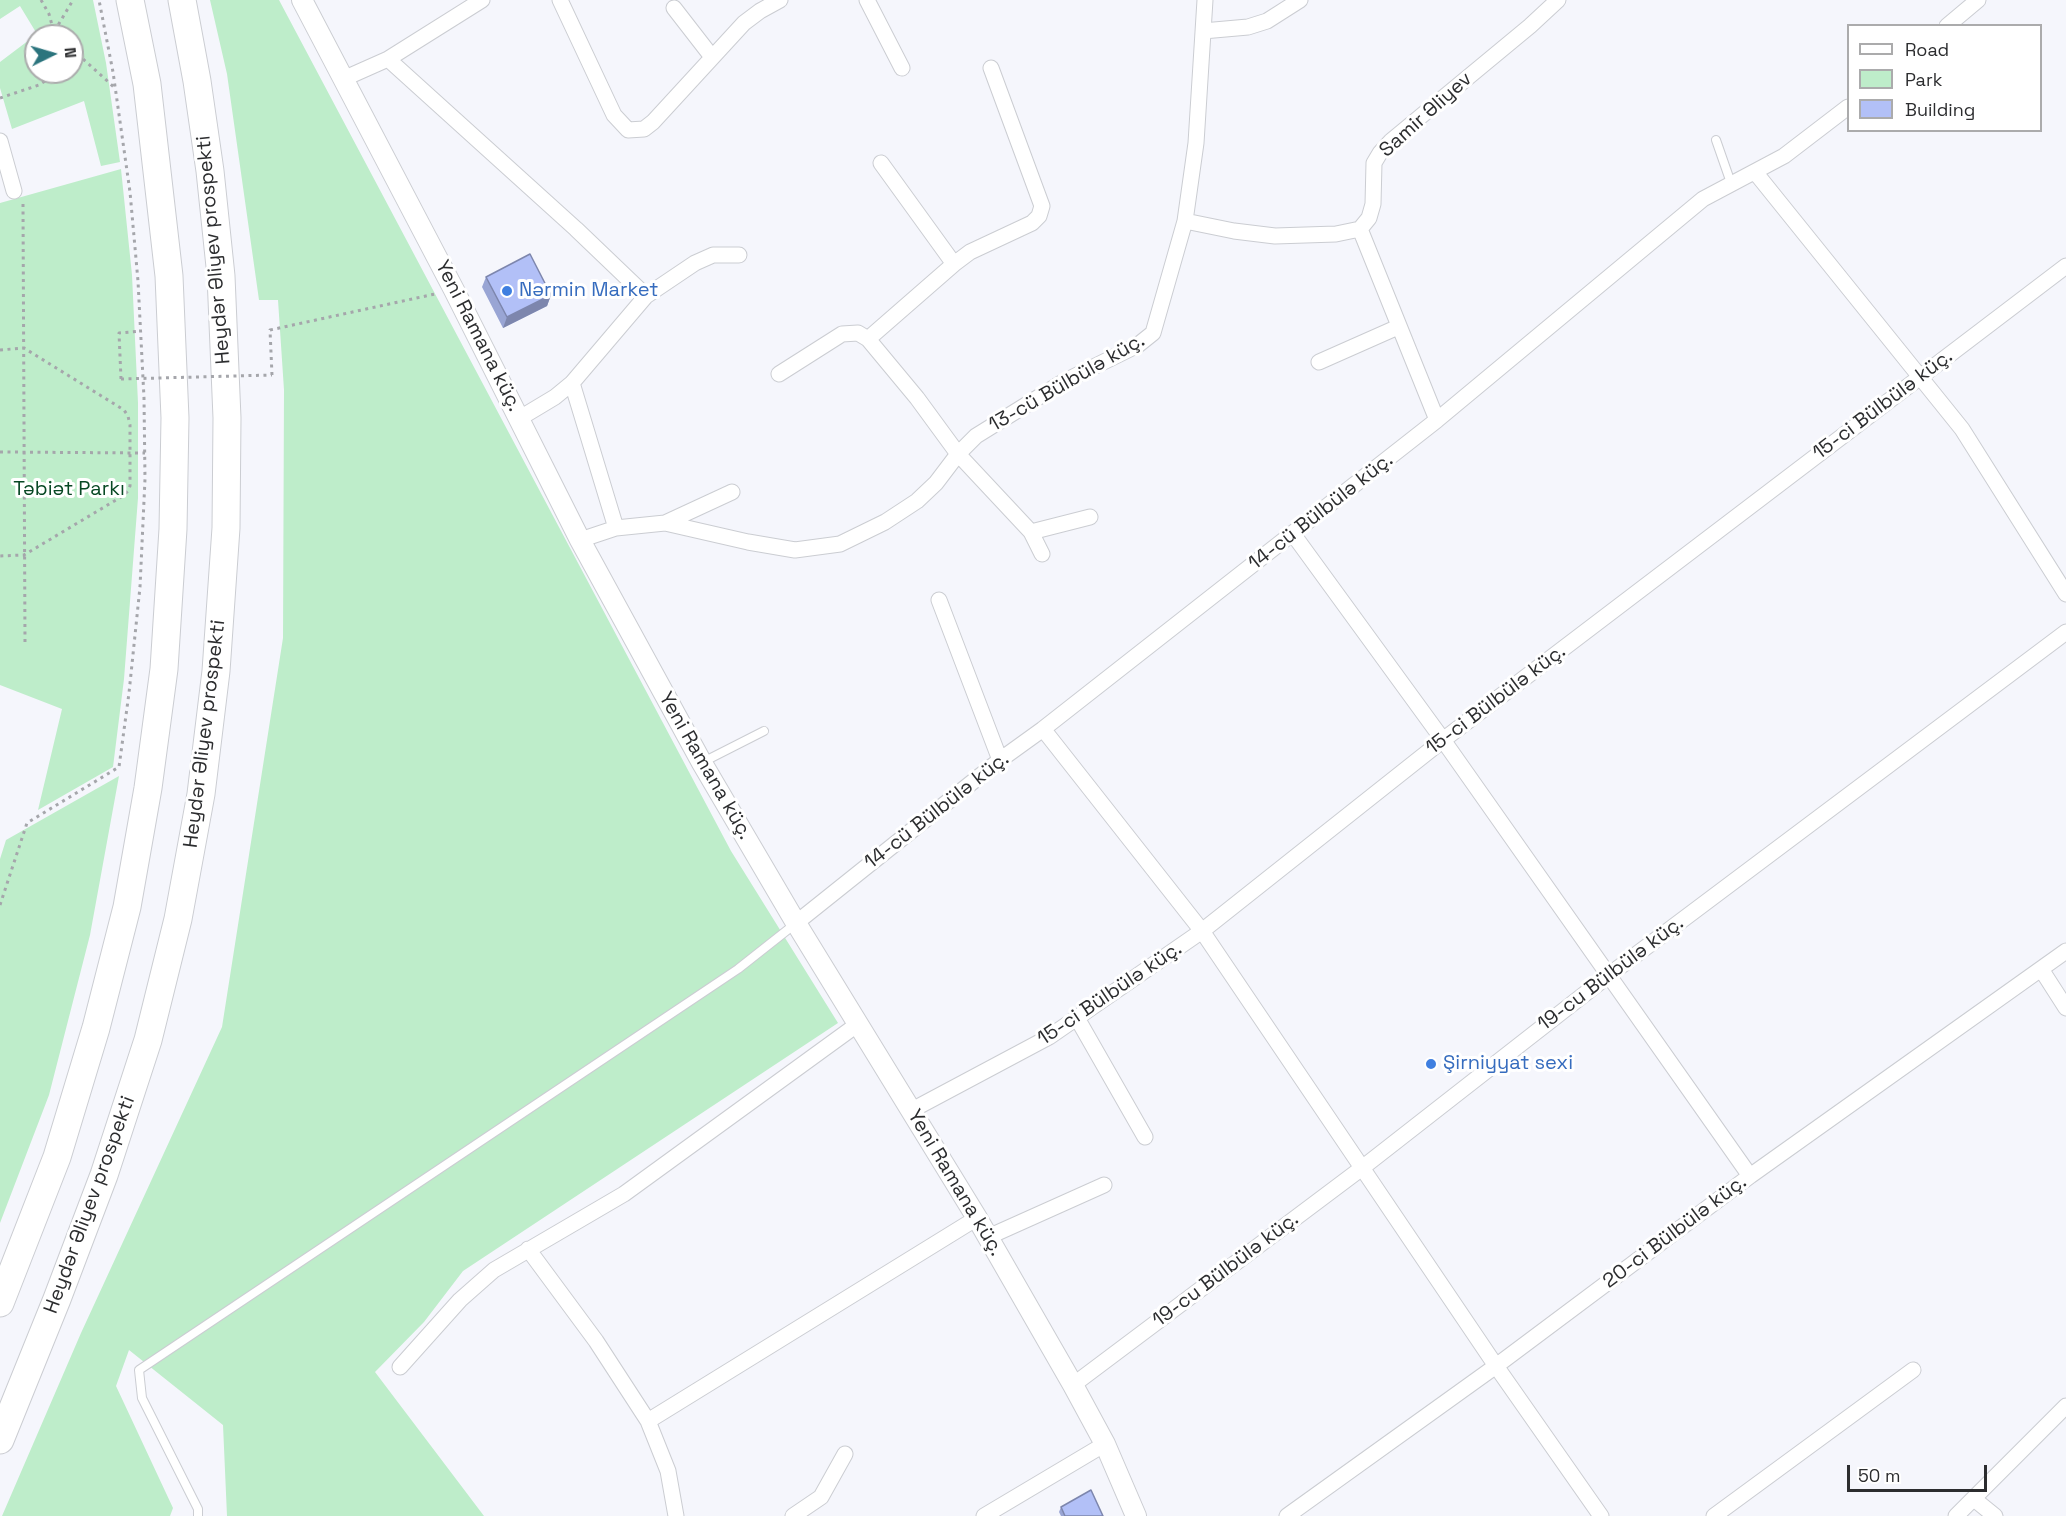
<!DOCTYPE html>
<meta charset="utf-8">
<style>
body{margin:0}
#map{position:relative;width:2066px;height:1516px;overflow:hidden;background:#f5f6fc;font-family:"Space Grotesk",sans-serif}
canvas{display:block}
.legend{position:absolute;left:1847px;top:24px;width:195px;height:108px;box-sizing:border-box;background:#fff;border:2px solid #ababac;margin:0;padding:8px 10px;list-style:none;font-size:18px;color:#2c2d2f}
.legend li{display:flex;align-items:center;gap:12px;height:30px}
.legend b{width:30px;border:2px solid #ababac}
.north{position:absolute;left:24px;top:24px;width:60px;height:60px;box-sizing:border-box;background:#fff;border:2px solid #ababac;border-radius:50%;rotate:85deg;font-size:16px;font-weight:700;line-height:24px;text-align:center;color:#2c2d2f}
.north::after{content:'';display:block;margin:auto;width:21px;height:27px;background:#2b747d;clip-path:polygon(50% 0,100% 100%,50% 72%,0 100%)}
.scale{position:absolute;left:1847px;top:1465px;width:140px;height:27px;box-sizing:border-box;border:3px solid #2c2d2f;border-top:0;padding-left:8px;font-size:18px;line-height:21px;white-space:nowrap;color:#2c2d2f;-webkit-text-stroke:4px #fff;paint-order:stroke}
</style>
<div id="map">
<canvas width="2066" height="1516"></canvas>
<ul class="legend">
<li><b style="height:8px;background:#fff"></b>Road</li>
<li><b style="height:16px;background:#beedca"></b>Park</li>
<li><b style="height:16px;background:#b2c0f7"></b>Building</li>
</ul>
<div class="north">N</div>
<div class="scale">50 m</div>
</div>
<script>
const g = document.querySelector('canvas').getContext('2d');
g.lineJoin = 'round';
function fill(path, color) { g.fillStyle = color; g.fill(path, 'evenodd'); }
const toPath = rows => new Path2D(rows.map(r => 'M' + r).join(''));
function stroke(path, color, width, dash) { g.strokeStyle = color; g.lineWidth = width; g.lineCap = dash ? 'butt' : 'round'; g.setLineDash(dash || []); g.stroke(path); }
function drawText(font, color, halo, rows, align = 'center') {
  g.font = font + ' "Space Grotesk",sans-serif'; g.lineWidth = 6; g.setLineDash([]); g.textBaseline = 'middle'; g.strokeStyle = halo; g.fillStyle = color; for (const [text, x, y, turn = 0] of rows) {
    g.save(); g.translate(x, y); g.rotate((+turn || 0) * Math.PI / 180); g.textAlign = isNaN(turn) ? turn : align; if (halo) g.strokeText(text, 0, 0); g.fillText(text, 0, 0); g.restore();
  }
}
fill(toPath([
 [0,0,93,0,106,63,120,162,101,166,84,101,12,129,0,88,0,62,37,34,20,6,0,19],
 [36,36,72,36,72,72,36,72],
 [210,0,279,0,731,851,838,1023,463,1271,424,1322,375,1372,484,1516,227,1516,223,1425,129,1350,116,1386,173,1508,170,1516,2,1516,81,1333,222,1027,283,638,284,390,278,300,259,300,227,74],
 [121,169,132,275,138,403,138,498,124,679,113,767,38,810,62,709,0,685,0,203],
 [119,776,90,935,49,1095,0,1223,0,859,6,840]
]), '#beedca');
const service = toPath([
 [1716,140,1731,183],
 [703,762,764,731],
 [198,1516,198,1509,142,1398,139,1370,738,969,795,924]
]);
const minor = toPath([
 [560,0,614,115,628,130,644,129,653,122,744,23,760,11,780,0],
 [867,0,902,68],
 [674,8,712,57],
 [1947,26,1978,0],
 [1203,31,1248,27,1267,21,1300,0],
 [388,59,576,229,646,296],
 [343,79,388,59,482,0],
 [0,141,14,191],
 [881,163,954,264],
 [1755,172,1962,429,2066,594],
 [1185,221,1234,231,1275,236,1336,234,1360,229,1369,218,1373,204,1374,163,1380,153,1391,141,1530,26,1558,0],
 [1360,229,1437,420],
 [868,339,954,264,970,252,1032,223,1039,216,1042,206,991,68],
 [1319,362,1398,327],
 [779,374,842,334,858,333,868,339,917,398,958,454,1031,532,1042,554],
 [572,383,616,528],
 [520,418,555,397,572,383,646,296,695,263,713,255,739,255],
 [665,523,732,492],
 [1031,532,1090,517],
 [1293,534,1443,740,1750,1176],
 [580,540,616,528,665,523,748,542,795,550,840,544,885,522,917,501,936,483,958,454,976,436,1063,382,1138,345,1153,333,1185,221,1196,143,1205,0],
 [939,600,1000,760],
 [1043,729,1202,931,1496,1366,1601,1516],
 [796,923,1000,760,1043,729,1437,420,1703,199,1784,156,1848,107],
 [2041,969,2066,1008],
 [1077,1018,1145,1137],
 [912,1110,1049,1037,1202,931,1443,740,2066,266],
 [988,1237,1104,1185],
 [528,1249,596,1341,648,1421,668,1471,676,1516],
 [400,1367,460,1300,494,1270,624,1194,858,1024],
 [1073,1385,1362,1168,1609,975,2066,632],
 [648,1421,977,1218],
 [1974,1499,1995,1516],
 [793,1516,821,1497,845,1454],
 [984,1516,1105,1444],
 [1287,1516,1496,1366,1750,1176,2066,951],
 [1714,1516,1913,1370],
 [1956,1516,2066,1406]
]);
const tertiary = toPath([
 [302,0,454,290,580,540,702,763,796,923,977,1218,1073,1385,1105,1444,1136,1516]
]);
const motorway = toPath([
 [0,1303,57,1157,96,1028,127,907,148,788,164,669,173,529,175,418,169,276,147,84,130,0],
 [0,1440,57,1299,104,1175,148,1040,178,919,201,794,216,671,226,528,227,418,221,276,210,171,197,81,182,0]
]);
stroke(service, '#cbcdd2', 10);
stroke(minor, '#cbcdd2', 17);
stroke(tertiary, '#cbcdd2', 22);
stroke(motorway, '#cbcdd2', 29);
stroke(toPath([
 [41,0,49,14,55,36],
 [59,36,54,32,73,0],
 [72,49,115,88],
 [0,98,39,85,51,77,54,72],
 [23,204,25,643],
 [0,350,24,348,124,410,128,416,130,425,130,486,128,491,121,497,24,555,0,556],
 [272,375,270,330,435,294],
 [121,379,119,333,141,331],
 [0,452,145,453],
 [0,905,27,823,119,767,129,693,140,587,145,479,144,398,138,281,130,192,113,72,99,0]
]), '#a5a6ab', 3, [3, 4.5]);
stroke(service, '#fff', 8);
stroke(minor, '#fff', 15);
stroke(tertiary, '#fff', 20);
stroke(motorway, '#fff', 27);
stroke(toPath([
 [121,379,272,375]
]), '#a5a6ab', 3, [3, 4.5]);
fill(toPath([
 [486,277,551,295,547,306,503,328,482,287],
 [1061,1507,1103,1516,1061,1516,1059,1512]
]), '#99a5d4');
fill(toPath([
 [551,295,547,306,503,328,507,317]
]), '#7d86ad');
const building = toPath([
 [530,254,551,295,507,317,486,277,530,254],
 [1091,1490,1103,1516,1065,1516,1061,1507,1091,1490]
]);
fill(building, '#b2c0f7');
stroke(building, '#7d86ad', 1.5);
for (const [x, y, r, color] of [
 [507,291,6,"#3f7fe0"],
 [1431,1064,6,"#3f7fe0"]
]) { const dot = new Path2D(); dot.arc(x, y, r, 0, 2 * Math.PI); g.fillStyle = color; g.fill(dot); stroke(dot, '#fff', 2); }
drawText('20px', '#2c2d2f', '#fff', [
 ["Samir Əliyev",1426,115,-42],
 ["Heydər Əliyev prospekti",214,250,-95],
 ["Yeni Ramana küç.",478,336,63],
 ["13-cü Bülbülə küç.",1067,383,-30],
 ["15-ci Bülbülə küç.",1883,405,-37],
 ["14-cü Bülbülə küç.",1321,512,-38],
 ["15-ci Bülbülə küç.",1496,700,-37],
 ["Heydər Əliyev prospekti",205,734,-83],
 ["Yeni Ramana küç.",705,766,60],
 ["14-cü Bülbülə küç.",937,811,-38],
 ["19-cu Bülbülə küç.",1611,974,-37],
 ["15-ci Bülbülə küç.",1110,994,-34],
 ["Yeni Ramana küç.",955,1183,59],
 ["Heydər Əliyev prospekti",90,1205,-70],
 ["20-ci Bülbülə küç.",1675,1232,-37],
 ["19-cu Bülbülə küç.",1226,1270,-37]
]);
drawText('20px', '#366cbe', '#fff', [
 ["Nərmin Market",519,291],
 ["Şirniyyat sexi",1443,1064]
], 'left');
drawText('20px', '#074824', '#fff', [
 ["Təbiət Parkı",69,490]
]);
</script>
